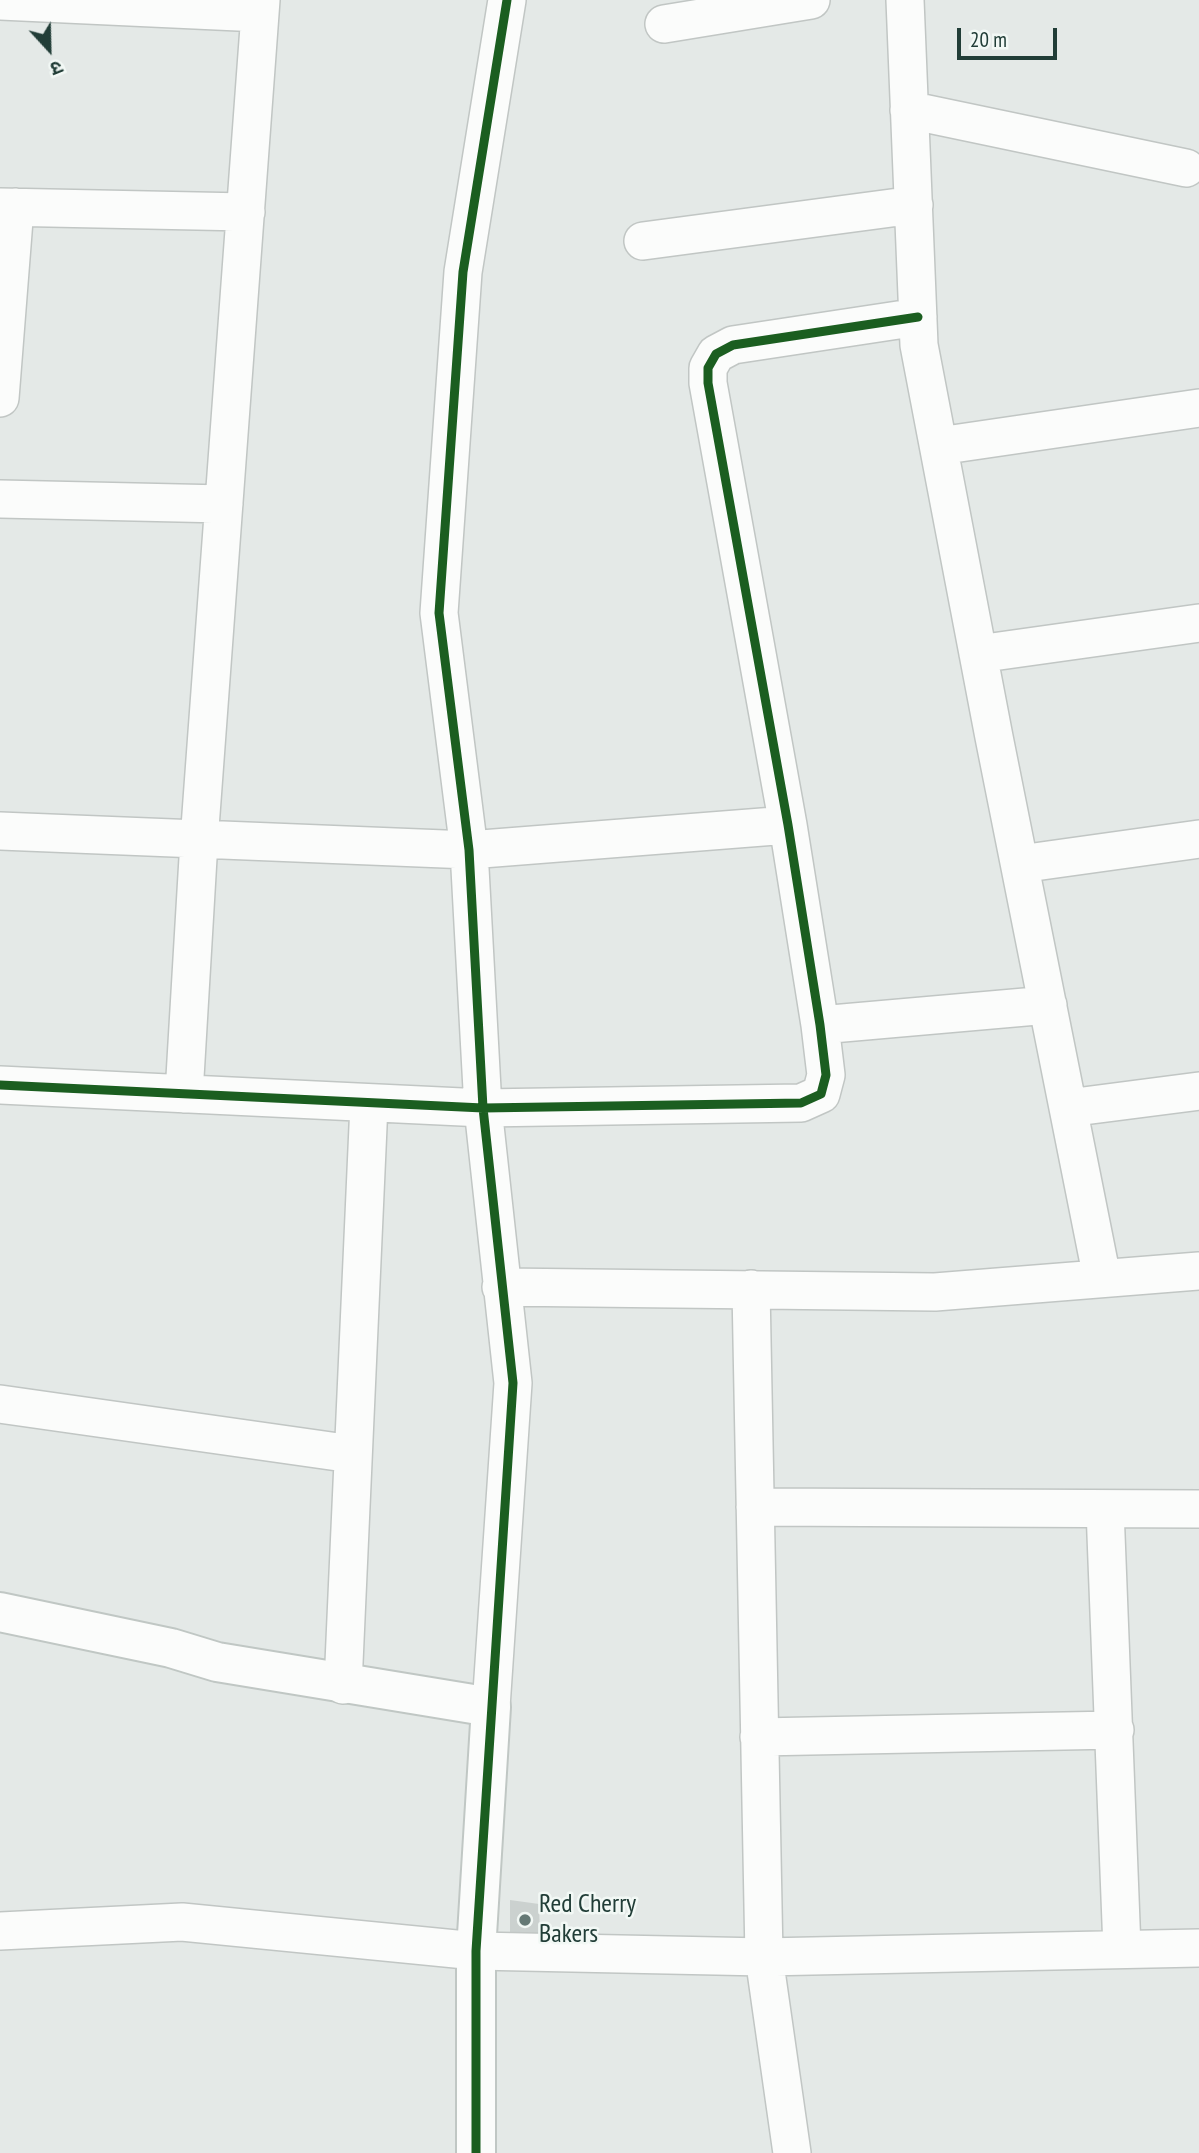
<!DOCTYPE html>
<meta charset="utf-8">
<style>
body{margin:0}
#map{position:relative;width:1199px;height:2153px;overflow:hidden;background:#e4e9e7;font-family:"PT Sans Narrow","Noto Sans Devanagari",sans-serif}
canvas{display:block}
.north{position:absolute;left:14px;top:14px;width:70px;height:70px;-webkit-text-stroke:5px #f2f8f5;paint-order:stroke;rotate:158deg;font-size:19px;font-weight:700;line-height:28px;text-align:center;color:#213d37}
.north::after{content:'';display:block;margin:auto;width:24px;height:32px;background:#213d37;clip-path:polygon(50% 0,100% 100%,50% 72%,0 100%)}
.scale{position:absolute;left:957px;top:28px;width:100px;height:32px;box-sizing:border-box;border:4px solid #213d37;border-top:0;padding-left:9px;font-size:21px;line-height:24px;white-space:nowrap;color:#213d37;-webkit-text-stroke:5px #f2f8f5;paint-order:stroke}
</style>
<div id="map">
<canvas width="1199" height="2153"></canvas>
<div class="north">उ</div>
<div class="scale">20 m</div>
</div>
<script>
const g = document.querySelector('canvas').getContext('2d');
g.lineJoin = 'round';
function fill(path, color) { g.fillStyle = color; g.fill(path, 'evenodd'); }
const toPath = rows => new Path2D(rows.map(r => 'M' + r).join(''));
function stroke(path, color, width, dash) { g.strokeStyle = color; g.lineWidth = width; g.lineCap = dash ? 'butt' : 'round'; g.setLineDash(dash || []); g.stroke(path); }
function drawText(font, color, halo, rows, align = 'center') {
  g.font = font + ' "PT Sans Narrow",sans-serif'; g.lineWidth = 5; g.setLineDash([]); g.textBaseline = 'middle'; g.strokeStyle = halo; g.fillStyle = color; for (const [text, x, y, turn = 0] of rows) {
    g.save(); g.translate(x, y); g.rotate((+turn || 0) * Math.PI / 180); g.textAlign = isNaN(turn) ? turn : align; if (halo) g.strokeText(text, 0, 0); g.fillText(text, 0, 0); g.restore();
  }
}
fill(toPath([
 [510,1900,539,1904,540,1938,510,1936]
]), '#cbd1cf');
const street = toPath([
 [905,0,919,345,994,737,1102,1278],
 [0,1,260,13],
 [664,24,811,0],
 [909,110,1186,168],
 [0,207,246,212],
 [643,241,914,205],
 [0,398,15,207],
 [939,446,1199,408],
 [0,499,224,504],
 [978,654,1199,623],
 [0,831,469,850,788,825],
 [1020,864,1199,839],
 [820,1025,1048,1005],
 [0,1085,483,1108,801,1103,821,1094,826,1075,820,1025,788,825,708,383,708,368,716,354,733,345,918,317],
 [184,1094,199,841,261,0],
 [1068,1108,1199,1091],
 [501,1287,935,1292,1199,1271],
 [751,1289,764,1957,792,2153],
 [0,1404,352,1454],
 [755,1507,1199,1509],
 [1105,1509,1122,1949],
 [343,1685,369,1104],
 [491,1707,513,1383,483,1108,469,850,439,613,463,272,507,0],
 [759,1737,1115,1730],
 [0,1931,182,1922,476,1951,764,1957,1199,1948]
]);
const secondary = toPath([
 [0,1612,171,1648,217,1662,491,1707,476,1951,476,2153]
]);
stroke(street, '#c1c6c4', 40);
stroke(secondary, '#c0c7c4', 42);
stroke(street, '#fbfcfb', 37);
stroke(secondary, '#fbfcfb', 38);
stroke(toPath([
 [0,1085,483,1108,801,1103,821,1094,826,1075,820,1025,788,825,708,383,708,368,716,354,733,345,918,317],
 [476,2153,476,1951,513,1383,483,1108,469,850,439,613,463,272,507,0]
]), '#1b5e20', 9);
for (const [x, y, r, color] of [
 [525,1920,7,"#657975"]
]) { const dot = new Path2D(); dot.arc(x, y, r, 0, 2 * Math.PI); g.fillStyle = color; g.fill(dot); stroke(dot, '#f2f8f5', 2.5); }
drawText('26px', '#213d37', '#f2f8f5', [
 ["Red Cherry",539,1905],
 ["Bakers",539,1935]
], 'left');
</script>
